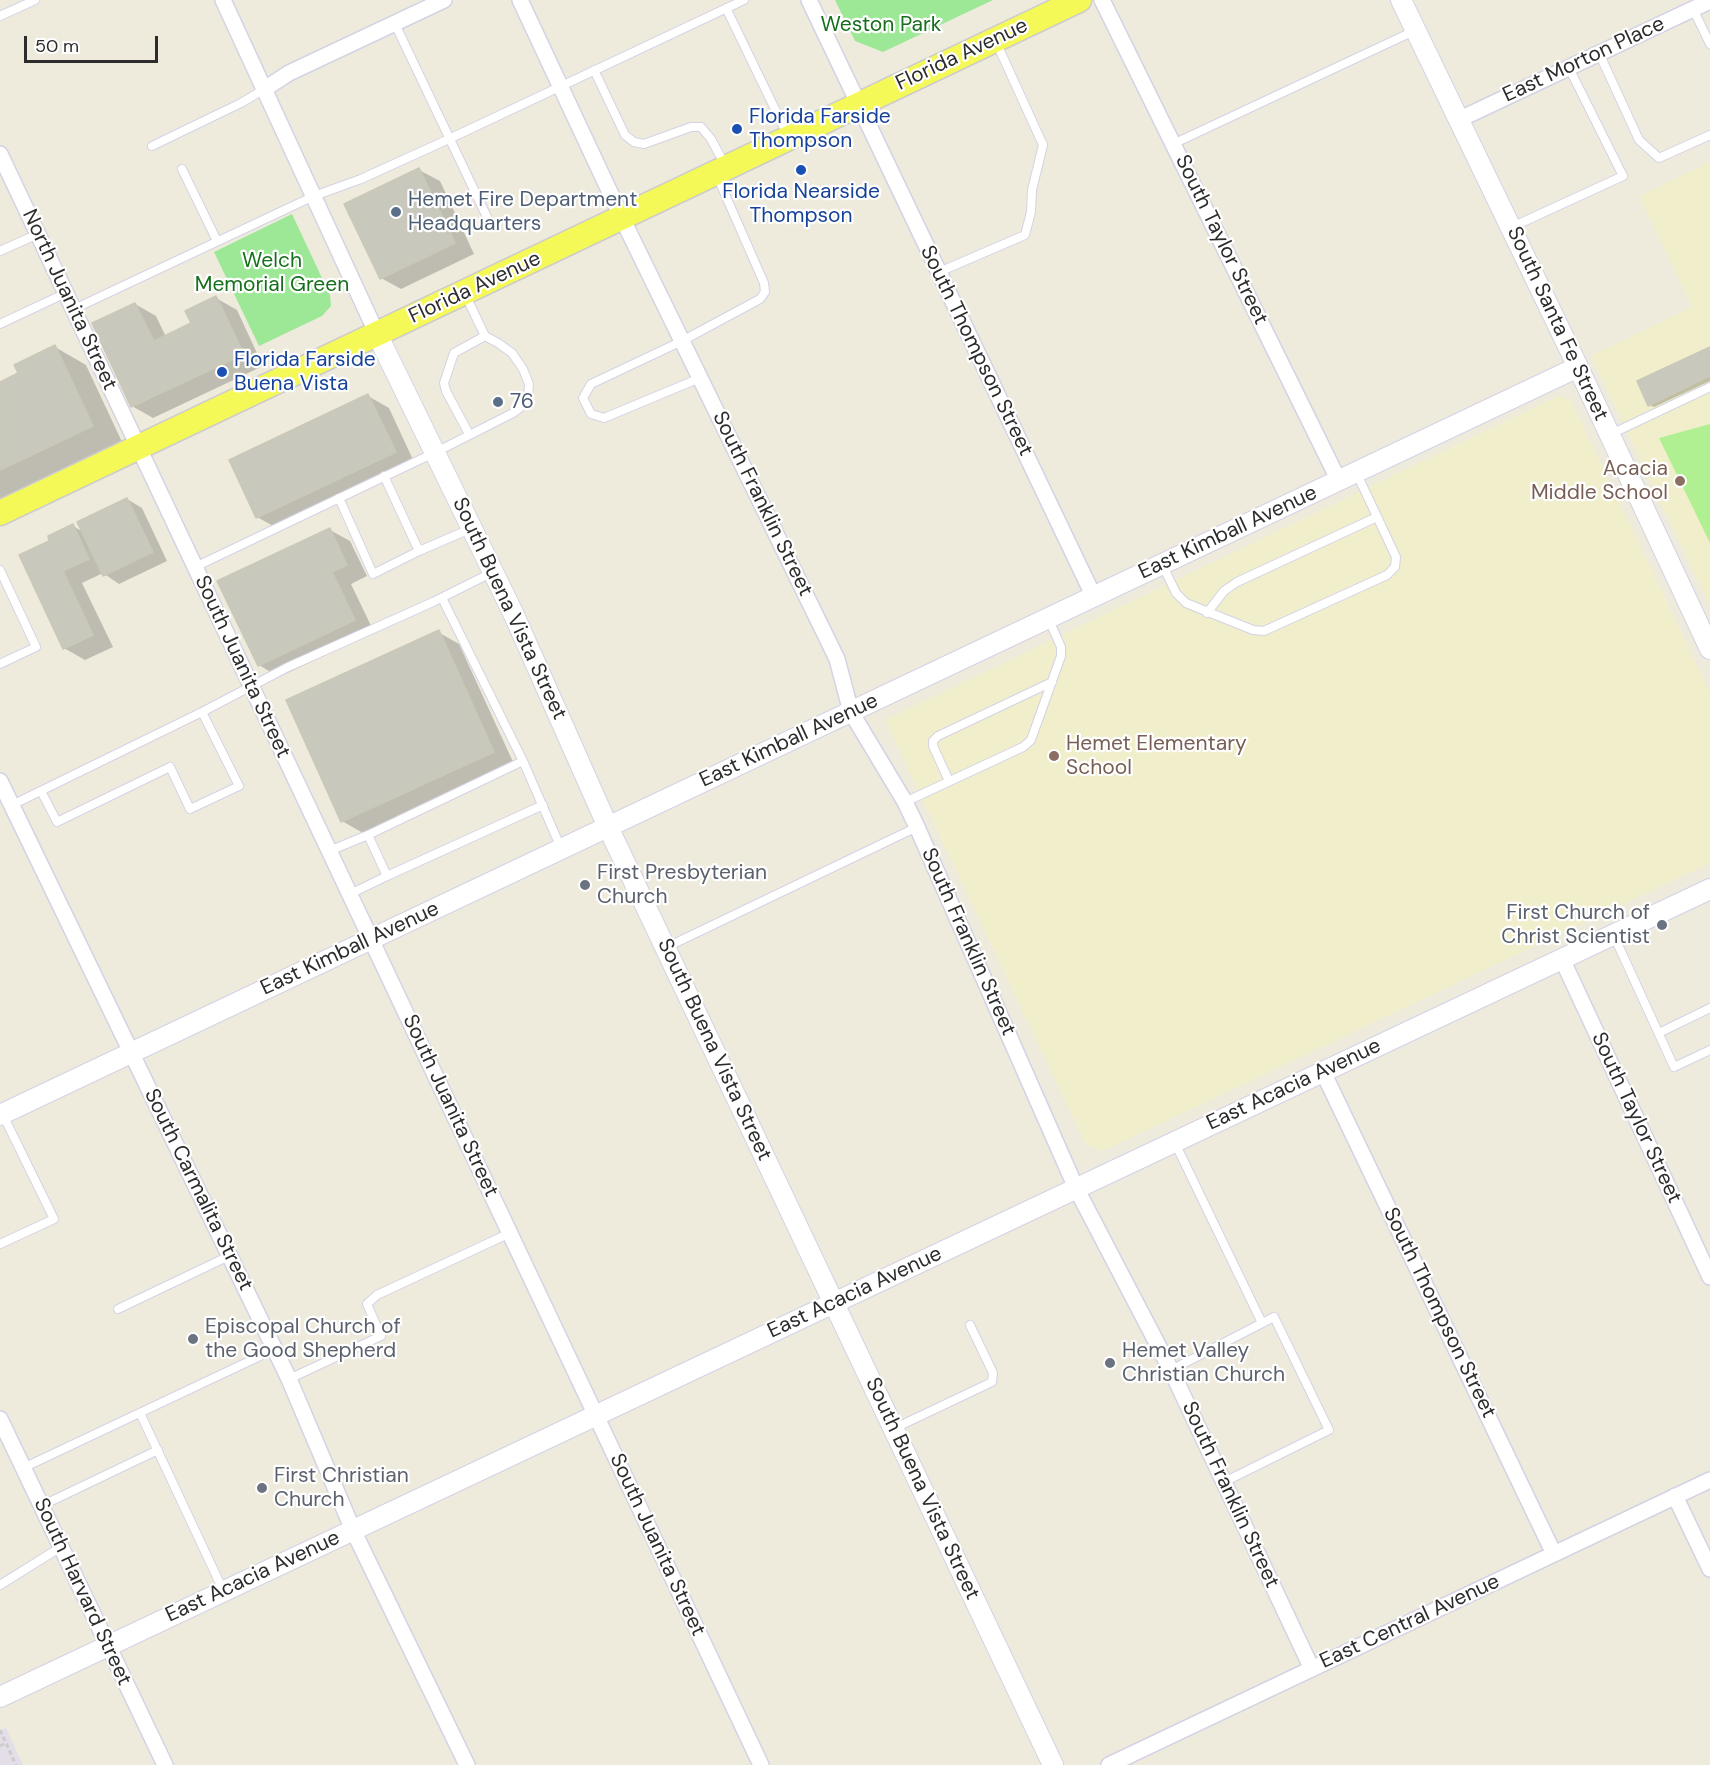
<!DOCTYPE html>
<style>
body{margin:0}
#map{position:relative;width:1710px;height:1765px;overflow:hidden;background:#eeebdd;font-family:"DM Sans",sans-serif}
canvas{display:block}
.scale{position:absolute;left:24px;top:36px;width:134px;height:27px;box-sizing:border-box;border:3px solid #2c2c2c;border-top:0;padding-left:8px;font-size:18px;line-height:21px;white-space:nowrap;color:#2c2c2c;-webkit-text-stroke:4px #fff;paint-order:stroke}
</style>
<div id="map">
<canvas width="1710" height="1765"></canvas>
<div class="scale">50 m</div>
</div>
<script>
const g = document.querySelector('canvas').getContext('2d');
g.lineJoin = 'round';
function fill(path, color) { g.fillStyle = color; g.fill(path, 'evenodd'); }
const toPath = rows => new Path2D(rows.map(r => 'M' + r).join(''));
function stroke(path, color, width, dash) { g.strokeStyle = color; g.lineWidth = width; g.lineCap = dash ? 'butt' : 'round'; g.setLineDash(dash || []); g.stroke(path); }
function drawText(font, color, halo, rows, align = 'center') {
  g.font = font + ' "DM Sans",sans-serif'; g.lineWidth = 4.5; g.setLineDash([]); g.textBaseline = 'middle'; g.strokeStyle = halo; g.fillStyle = color; for (const [text, x, y, turn = 0] of rows) {
    g.save(); g.translate(x, y); g.rotate((+turn || 0) * Math.PI / 180); g.textAlign = isNaN(turn) ? turn : align; if (halo) g.strokeText(text, 0, 0); g.fillText(text, 0, 0); g.restore();
  }
}
fill(toPath([
 [6,1728,23,1765,0,1765,0,1730]
]), '#e3dee7');
fill(toPath([
 [1710,162,1710,606,1591,356,1692,307,1639,196],
 [1558,396,1571,401,1710,693,1710,863,1103,1151,1086,1145,885,720]
]), '#f1eecc');
fill(toPath([
 [835,0,993,0,883,52,855,41],
 [292,214,330,295,331,306,322,316,259,346,214,252]
]), '#9de897');
fill(toPath([
 [1710,424,1710,543,1659,438]
]), '#b0f092');
fill(toPath([
 [419,170,440,181,474,254,401,289,381,278],
 [216,298,237,310,263,366,153,418,132,406,135,304,156,316,166,337,193,324],
 [55,347,86,365,123,444,0,501,0,384,20,374],
 [1710,349,1710,381,1654,407,1649,405],
 [368,396,389,408,415,464,277,528,257,517],
 [127,499,142,508,167,561,119,584,103,573,82,583,113,647,85,660,64,648,51,542,73,526,83,532],
 [330,530,350,541,367,576,351,584,374,632,279,677,259,665],
 [438,632,459,644,514,764,363,833,342,821,288,701]
]), '#0003');
const building = toPath([
 [419,168,455,243,380,279,344,204,419,168],
 [216,296,244,354,131,407,92,323,135,303,154,341,191,323,185,311,216,296],
 [55,345,93,426,0,470,0,382,18,373,14,365,55,345],
 [1710,347,1710,376,1648,406,1637,381,1710,347],
 [368,394,396,452,256,518,229,460,368,394],
 [127,498,153,552,103,576,77,522,127,498],
 [73,524,89,559,63,571,93,635,63,649,19,555,49,541,48,536,73,524],
 [330,528,347,565,332,572,355,620,258,666,217,581,330,528],
 [439,630,494,752,341,822,286,700,439,630]
]);
fill(building, '#c9c8bc');
stroke(building, '#cac8b7', 1.5);
const service = toPath([
 [726,8,788,136],
 [1693,9,1710,44],
 [0,16,35,0],
 [395,24,487,217],
 [1599,53,1639,140,1659,158,1710,135],
 [594,70,625,135,634,142,644,144,691,127,701,127,711,139,725,165],
 [1173,144,1414,31],
 [152,146,241,103,263,90],
 [182,169,217,241],
 [1512,227,1623,176,1569,68],
 [0,251,38,234],
 [939,272,1025,235,1031,212,1032,190,1043,145,997,44],
 [74,309,314,196,361,179,449,139,744,0],
 [0,324,66,293],
 [700,378,604,418,591,414,583,398,591,384,682,341,760,299,765,292,764,283,717,176],
 [469,434,446,391,444,383,454,353,485,336],
 [1611,434,1710,387],
 [339,498,373,574,419,551,384,476],
 [419,551,470,529],
 [1163,566,1176,593,1186,603,1253,630,1264,631,1387,575,1395,567,1396,557,1356,472],
 [195,567,436,452,513,413,522,406,528,398,529,384,523,369,512,353,498,343,485,336,465,294],
 [0,570,36,647,0,664],
 [442,598,523,761,561,848],
 [1207,613,1224,591,1237,582,1377,517],
 [949,781,933,746,933,741,938,736,1052,682],
 [41,791,57,822,170,767,190,809,239,786,202,712],
 [905,802,1023,747,1031,740,1061,656,1061,647,1049,620],
 [12,805,202,712,288,667,433,602,491,573],
 [368,835,523,761],
 [329,851,368,835,387,876,350,894],
 [387,876,543,805],
 [1614,936,1674,1067,1710,1050],
 [667,947,917,827],
 [1659,1033,1710,1008],
 [1175,1143,1262,1323],
 [0,1244,54,1219,3,1115],
 [118,1309,229,1256],
 [1171,1370,1274,1317,1329,1430,1224,1482],
 [289,1379,381,1336,367,1304,377,1295,510,1233],
 [140,1413,223,1590],
 [895,1428,992,1382,993,1373,970,1325],
 [23,1468,275,1349],
 [41,1506,158,1450],
 [0,1585,61,1547]
]);
const minor = toPath([
 [223,0,377,334],
 [520,0,622,218,837,659,851,712,905,802,917,827,1076,1188,1171,1370,1312,1669],
 [809,0,1094,597],
 [1102,0,1339,481],
 [263,90,289,73,444,0],
 [1458,120,1710,1],
 [0,154,761,1765],
 [0,781,289,1379,353,1530,467,1765],
 [1562,959,1710,1277],
 [1323,1072,1554,1554],
 [0,1419,165,1765],
 [1675,1496,1710,1569],
 [1109,1765,1710,1480]
]);
const tertiary = toPath([
 [1401,0,1578,367,1710,649],
 [377,334,514,615,608,827,1053,1765],
 [0,1115,1578,367],
 [0,1697,1710,889]
]);
const primary = toPath([
 [0,513,1079,0]
]);
stroke(service, '#d4d2e5', 10);
stroke(minor, '#d4d2e5', 18);
stroke(tertiary, '#d4d2e5', 22);
stroke(primary, '#ccc', 27);
stroke(toPath([
 [0,1730,16,1765],
 [0,1746,6,1743]
]), '#ccc', 3, [4.5, 3]);
stroke(service, '#fff', 8);
stroke(minor, '#fff', 15);
stroke(tertiary, '#fff', 20);
stroke(primary, '#f5f957', 24);
for (const [x, y, r, color] of [
 [737,129,6,"#1a4fb4"],
 [801,170,6,"#1a4fb4"],
 [396,212,6,"#5c6f8a"],
 [222,372,6,"#1a4fb4"],
 [498,402,6,"#5c6f8a"],
 [1680,481,6,"#8d6e63"],
 [1054,756,6,"#8d6e63"],
 [585,885,6,"#6b7280"],
 [1662,925,6,"#6b7280"],
 [193,1339,6,"#6b7280"],
 [1110,1363,6,"#6b7280"],
 [262,1488,6,"#6b7280"]
]) { const dot = new Path2D(); dot.arc(x, y, r, 0, 2 * Math.PI); g.fillStyle = color; g.fill(dot); stroke(dot, '#fff', 2); }
drawText('21px', '#166f1b', '#fff', [
 ["Weston Park",881,25],
 ["Welch",272,261],
 ["Memorial Green",272,285]
]);
drawText('21px', '#2c2c2c', '#fff', [
 ["Florida Avenue",962,55,-25],
 ["East Morton Place",1584,60,-25],
 ["South Taylor Street",1221,240,64],
 ["Florida Avenue",475,288,-25],
 ["North Juanita Street",69,300,65],
 ["South Santa Fe Street",1557,324,65],
 ["South Thompson Street",976,351,64],
 ["South Franklin Street",762,504,64],
 ["East Kimball Avenue",1228,533,-25],
 ["South Buena Vista Street",509,609,65],
 ["South Juanita Street",242,667,65],
 ["East Kimball Avenue",789,741,-25],
 ["South Franklin Street",968,942,66],
 ["East Kimball Avenue",350,949,-25],
 ["South Buena Vista Street",714,1050,65],
 ["East Acacia Avenue",1294,1085,-25],
 ["South Juanita Street",450,1106,65],
 ["South Taylor Street",1636,1118,65],
 ["South Carmalita Street",198,1190,64],
 ["East Acacia Avenue",855,1293,-25],
 ["South Thompson Street",1439,1313,64],
 ["South Buena Vista Street",922,1489,65],
 ["South Franklin Street",1230,1495,65],
 ["South Juanita Street",657,1545,65],
 ["East Acacia Avenue",253,1577,-25],
 ["South Harvard Street",82,1592,65],
 ["East Central Avenue",1410,1622,-25]
]);
drawText('21px', '#164399', '#fff', [
 ["Florida Farside",749,117],
 ["Thompson",749,141],
 ["Florida Nearside",801,192,"center"],
 ["Thompson",801,216,"center"],
 ["Florida Farside",234,360],
 ["Buena Vista",234,384]
], 'left');
drawText('21px', '#4e5e75', '#fff', [
 ["Hemet Fire Department",408,200],
 ["Headquarters",408,224],
 ["76",510,402]
], 'left');
drawText('21px', '#785e54', '#fff', [
 ["Acacia",1668,469],
 ["Middle School",1668,493],
 ["Hemet Elementary",1066,744,"left"],
 ["School",1066,768,"left"]
], 'right');
drawText('21px', '#5b616d', '#fff', [
 ["First Presbyterian",597,873],
 ["Church",597,897],
 ["First Church of",1650,913,"right"],
 ["Christ Scientist",1650,937,"right"],
 ["Episcopal Church of",205,1327],
 ["the Good Shepherd",205,1351],
 ["Hemet Valley",1122,1351],
 ["Christian Church",1122,1375],
 ["First Christian",274,1476],
 ["Church",274,1500]
], 'left');
</script>
